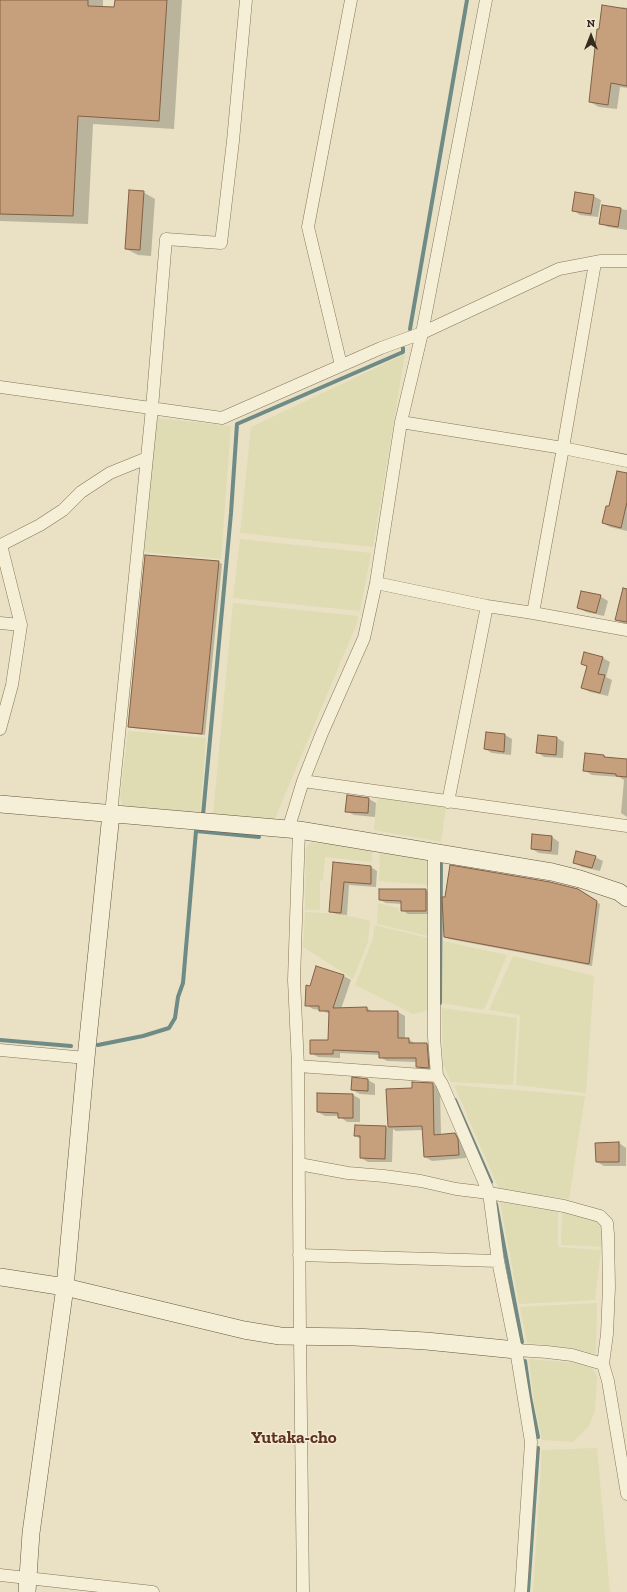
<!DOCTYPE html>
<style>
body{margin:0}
#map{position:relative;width:627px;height:1592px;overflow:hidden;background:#eae1c5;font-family:"Zilla Slab",serif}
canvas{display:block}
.north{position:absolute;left:571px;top:16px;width:40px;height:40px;-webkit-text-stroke:3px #f3ebd4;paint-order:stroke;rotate:0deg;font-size:11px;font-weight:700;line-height:16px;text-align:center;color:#352b1f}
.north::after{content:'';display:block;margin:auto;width:14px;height:18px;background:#352b1f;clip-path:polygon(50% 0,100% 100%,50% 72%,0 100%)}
</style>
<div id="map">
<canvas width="627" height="1592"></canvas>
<div class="north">N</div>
</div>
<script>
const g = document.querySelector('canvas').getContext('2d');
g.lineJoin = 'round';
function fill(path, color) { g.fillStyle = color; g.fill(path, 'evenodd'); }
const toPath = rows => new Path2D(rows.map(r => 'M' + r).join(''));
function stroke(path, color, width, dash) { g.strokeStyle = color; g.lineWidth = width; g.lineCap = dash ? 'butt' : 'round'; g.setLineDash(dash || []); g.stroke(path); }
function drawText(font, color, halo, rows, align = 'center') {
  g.font = font + ' "Zilla Slab",serif'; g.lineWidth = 3; g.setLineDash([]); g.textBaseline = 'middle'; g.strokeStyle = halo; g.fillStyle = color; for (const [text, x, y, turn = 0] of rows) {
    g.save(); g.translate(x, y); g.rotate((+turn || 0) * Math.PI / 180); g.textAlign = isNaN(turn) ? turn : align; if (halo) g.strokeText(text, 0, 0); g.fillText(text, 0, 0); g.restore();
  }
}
fill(toPath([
 [405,354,373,547,240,533,251,427],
 [156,418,231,426,221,559,144,552],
 [240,539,371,553,360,611,233,598],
 [233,603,358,616,357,623,274,821,213,814],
 [128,731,206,738,200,813,123,806,120,798],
 [377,798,446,807,441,842,374,830],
 [310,843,337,844,372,849,372,862,325,857,323,880,320,881,320,910,305,910,306,847],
 [380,853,423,857,430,865,430,885,379,881],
 [378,903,398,908,399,912,430,914,428,936,377,924],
 [305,912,341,914,370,921,368,942,353,979,303,947],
 [375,925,428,938,430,1010,413,1014,355,985,372,941],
 [443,941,507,955,484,1010,442,1003],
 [513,956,594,976,586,1093,516,1085,520,1015,489,1010],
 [442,1008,517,1018,513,1085,451,1082,443,1064],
 [454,1085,585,1096,569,1199,499,1189],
 [500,1202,558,1212,558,1247,601,1250,595,1300,519,1304],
 [562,1212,596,1219,601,1224,603,1229,603,1247,561,1245],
 [597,1303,596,1354,569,1348,527,1343,520,1307],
 [529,1359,575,1363,592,1368,597,1376,595,1411,589,1426,573,1442,542,1440,534,1402],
 [597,1448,610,1592,533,1592,542,1450]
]), '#dfdbb3');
fill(toPath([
 [0,0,103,0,103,7,115,8,116,0,182,0,174,129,93,124,88,224,0,221],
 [622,7,627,8,627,88,620,87,617,109,599,107,590,102],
 [143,192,155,199,151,256,138,255,126,249],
 [593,196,601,200,598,217,580,215,573,210],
 [603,206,627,210,627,230,608,227,600,223],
 [627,474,627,531,610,527,603,523],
 [218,562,222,564,205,735,133,728,129,726],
 [600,596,608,601,604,616,586,612,578,608],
 [627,605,627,625,616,620],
 [603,658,610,662,606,677,612,680,608,696,590,692,582,688,587,667,582,664],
 [487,733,505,735,512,739,511,755,492,753,485,749],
 [557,738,564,742,563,758,544,757,537,752],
 [604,756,609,759,627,760,627,817,621,813,624,780,619,777,592,775,584,770],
 [369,799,376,803,375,817,354,815,346,811],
 [533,835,552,837,559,842,558,855,539,853,532,849],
 [595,857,603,861,600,871,582,867,574,862],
 [334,863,371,867,377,871,376,887,349,885,347,915,336,914,330,911],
 [426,890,432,894,433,914,408,914,402,910,402,904,386,903,380,900],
 [577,890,600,904,592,966,449,939,445,937],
 [344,976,351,980,341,1009,367,1008,373,1012,398,1012,405,1016,405,1039,408,1039,416,1044,427,1044,434,1048,436,1071,424,1071,417,1066,417,1062,387,1061,380,1057,380,1055,340,1053,340,1058,318,1057,311,1053,329,1041,330,1014,320,1010,313,1009,306,1005,311,987],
 [353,1078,368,1080,375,1084,375,1095,360,1094,352,1090],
 [432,1084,440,1088,441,1135,455,1134,462,1139,465,1144,466,1158,432,1161,425,1157,423,1130,396,1131,393,1129,392,1162,368,1162,361,1158,361,1139,355,1136,386,1127,389,1128,387,1090,413,1089],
 [353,1095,360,1099,360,1122,347,1122,339,1116,325,1116,318,1112],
 [619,1143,626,1148,626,1166,604,1166,597,1162]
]), '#0003');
stroke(toPath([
 [410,329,467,0],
 [203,815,231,513,237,424,403,352,403,348],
 [440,1003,441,859],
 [0,1040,71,1046],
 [98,1045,143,1036,169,1028,175,1018,178,997,183,983,196,831,259,837],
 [455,1100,491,1182],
 [496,1204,522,1342],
 [525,1361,530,1397,538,1437],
 [528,1592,538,1448]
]), '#6e8b86', 4);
const building = toPath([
 [0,0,88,0,88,6,114,7,115,0,167,0,159,121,78,116,73,216,0,214,0,0],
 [602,5,627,9,627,86,611,83,608,105,589,102,597,29,599,29,602,5],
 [129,190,144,191,140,250,125,249,129,190],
 [575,192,594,195,591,214,572,211,575,192],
 [602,205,621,208,618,227,599,224,602,205],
 [617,471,627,473,627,502,621,528,602,523,606,506,609,506,617,471],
 [145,555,219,561,202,734,128,727,145,555],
 [623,588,627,589,627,622,615,620,623,588],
 [581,591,601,595,596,613,577,608,581,591],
 [584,652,603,657,598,674,605,675,600,693,581,688,587,666,581,664,584,652],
 [486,732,505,734,504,752,484,749,486,732],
 [538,735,557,737,556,755,536,753,538,735],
 [585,753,604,755,604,757,627,759,627,777,616,776,616,774,583,771,585,753],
 [347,795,369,798,368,813,345,812,347,795],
 [532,834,552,836,551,851,531,849,532,834],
 [576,851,596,856,592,868,573,863,576,851],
 [333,862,371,866,371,884,344,882,341,913,329,912,333,862],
 [450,865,550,882,578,889,597,901,589,964,444,937,442,897,445,897,450,865],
 [379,889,426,889,426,911,401,911,401,901,379,900,379,889],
 [316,966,344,975,333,1008,367,1007,367,1011,398,1011,398,1038,409,1038,409,1043,427,1043,429,1068,416,1067,416,1058,379,1058,379,1052,333,1050,333,1054,310,1054,310,1040,328,1040,329,1011,319,1011,319,1006,305,1006,306,985,310,986,316,966],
 [352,1077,368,1079,368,1091,351,1090,352,1077],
 [412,1082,433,1083,434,1135,455,1133,458,1139,459,1155,424,1157,422,1126,388,1127,386,1089,412,1088,412,1082],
 [317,1093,353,1094,353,1118,338,1118,338,1113,317,1112,317,1093],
 [355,1125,386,1126,385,1159,360,1158,360,1136,354,1136,355,1125],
 [619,1142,619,1162,596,1162,595,1143,619,1142]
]);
fill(building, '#c6a07d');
stroke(building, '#816044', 1);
const street = toPath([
 [341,365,308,227,351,0],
 [0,387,222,418,381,348,422,333,559,269,601,261,627,261],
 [401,422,563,448,627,461],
 [376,583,487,606,533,613,627,630],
 [533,613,563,448,595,263],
 [0,623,21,625],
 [0,729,12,685,21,625,1,545,40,525,63,510,81,492,110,473,147,458],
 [303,781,627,826],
 [448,802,487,606],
 [111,814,152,408,166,239,221,243,233,141,246,0],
 [288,830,303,781,322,733,364,638,376,583,401,422,422,333,486,0],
 [299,830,294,980,298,1066,300,1337,303,1592],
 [434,852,434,1037,437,1076,442,1084,489,1193,498,1261,516,1350,531,1442,521,1592],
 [0,1050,86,1058],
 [298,1066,437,1076],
 [299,1164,348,1173,384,1176,421,1181,456,1189,489,1193,564,1206,600,1216,607,1223,608,1234,609,1287,607,1334,603,1364],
 [299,1255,498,1261],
 [516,1350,547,1352,572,1355,603,1364,608,1381,627,1494],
 [0,1575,153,1592]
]);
const secondary = toPath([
 [0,804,299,830,552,872,580,879,619,892,627,898],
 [0,1277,65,1287,244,1330,280,1336,355,1337,426,1341,516,1350],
 [27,1592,31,1533,65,1287,86,1058,111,814]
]);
stroke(street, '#84745c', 13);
stroke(secondary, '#66553f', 18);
stroke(street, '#f6efd7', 12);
stroke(secondary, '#f6efd7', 17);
drawText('bold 17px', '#5e3222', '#f3ebd4', [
 ["Yutaka-cho",294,1438]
]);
</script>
